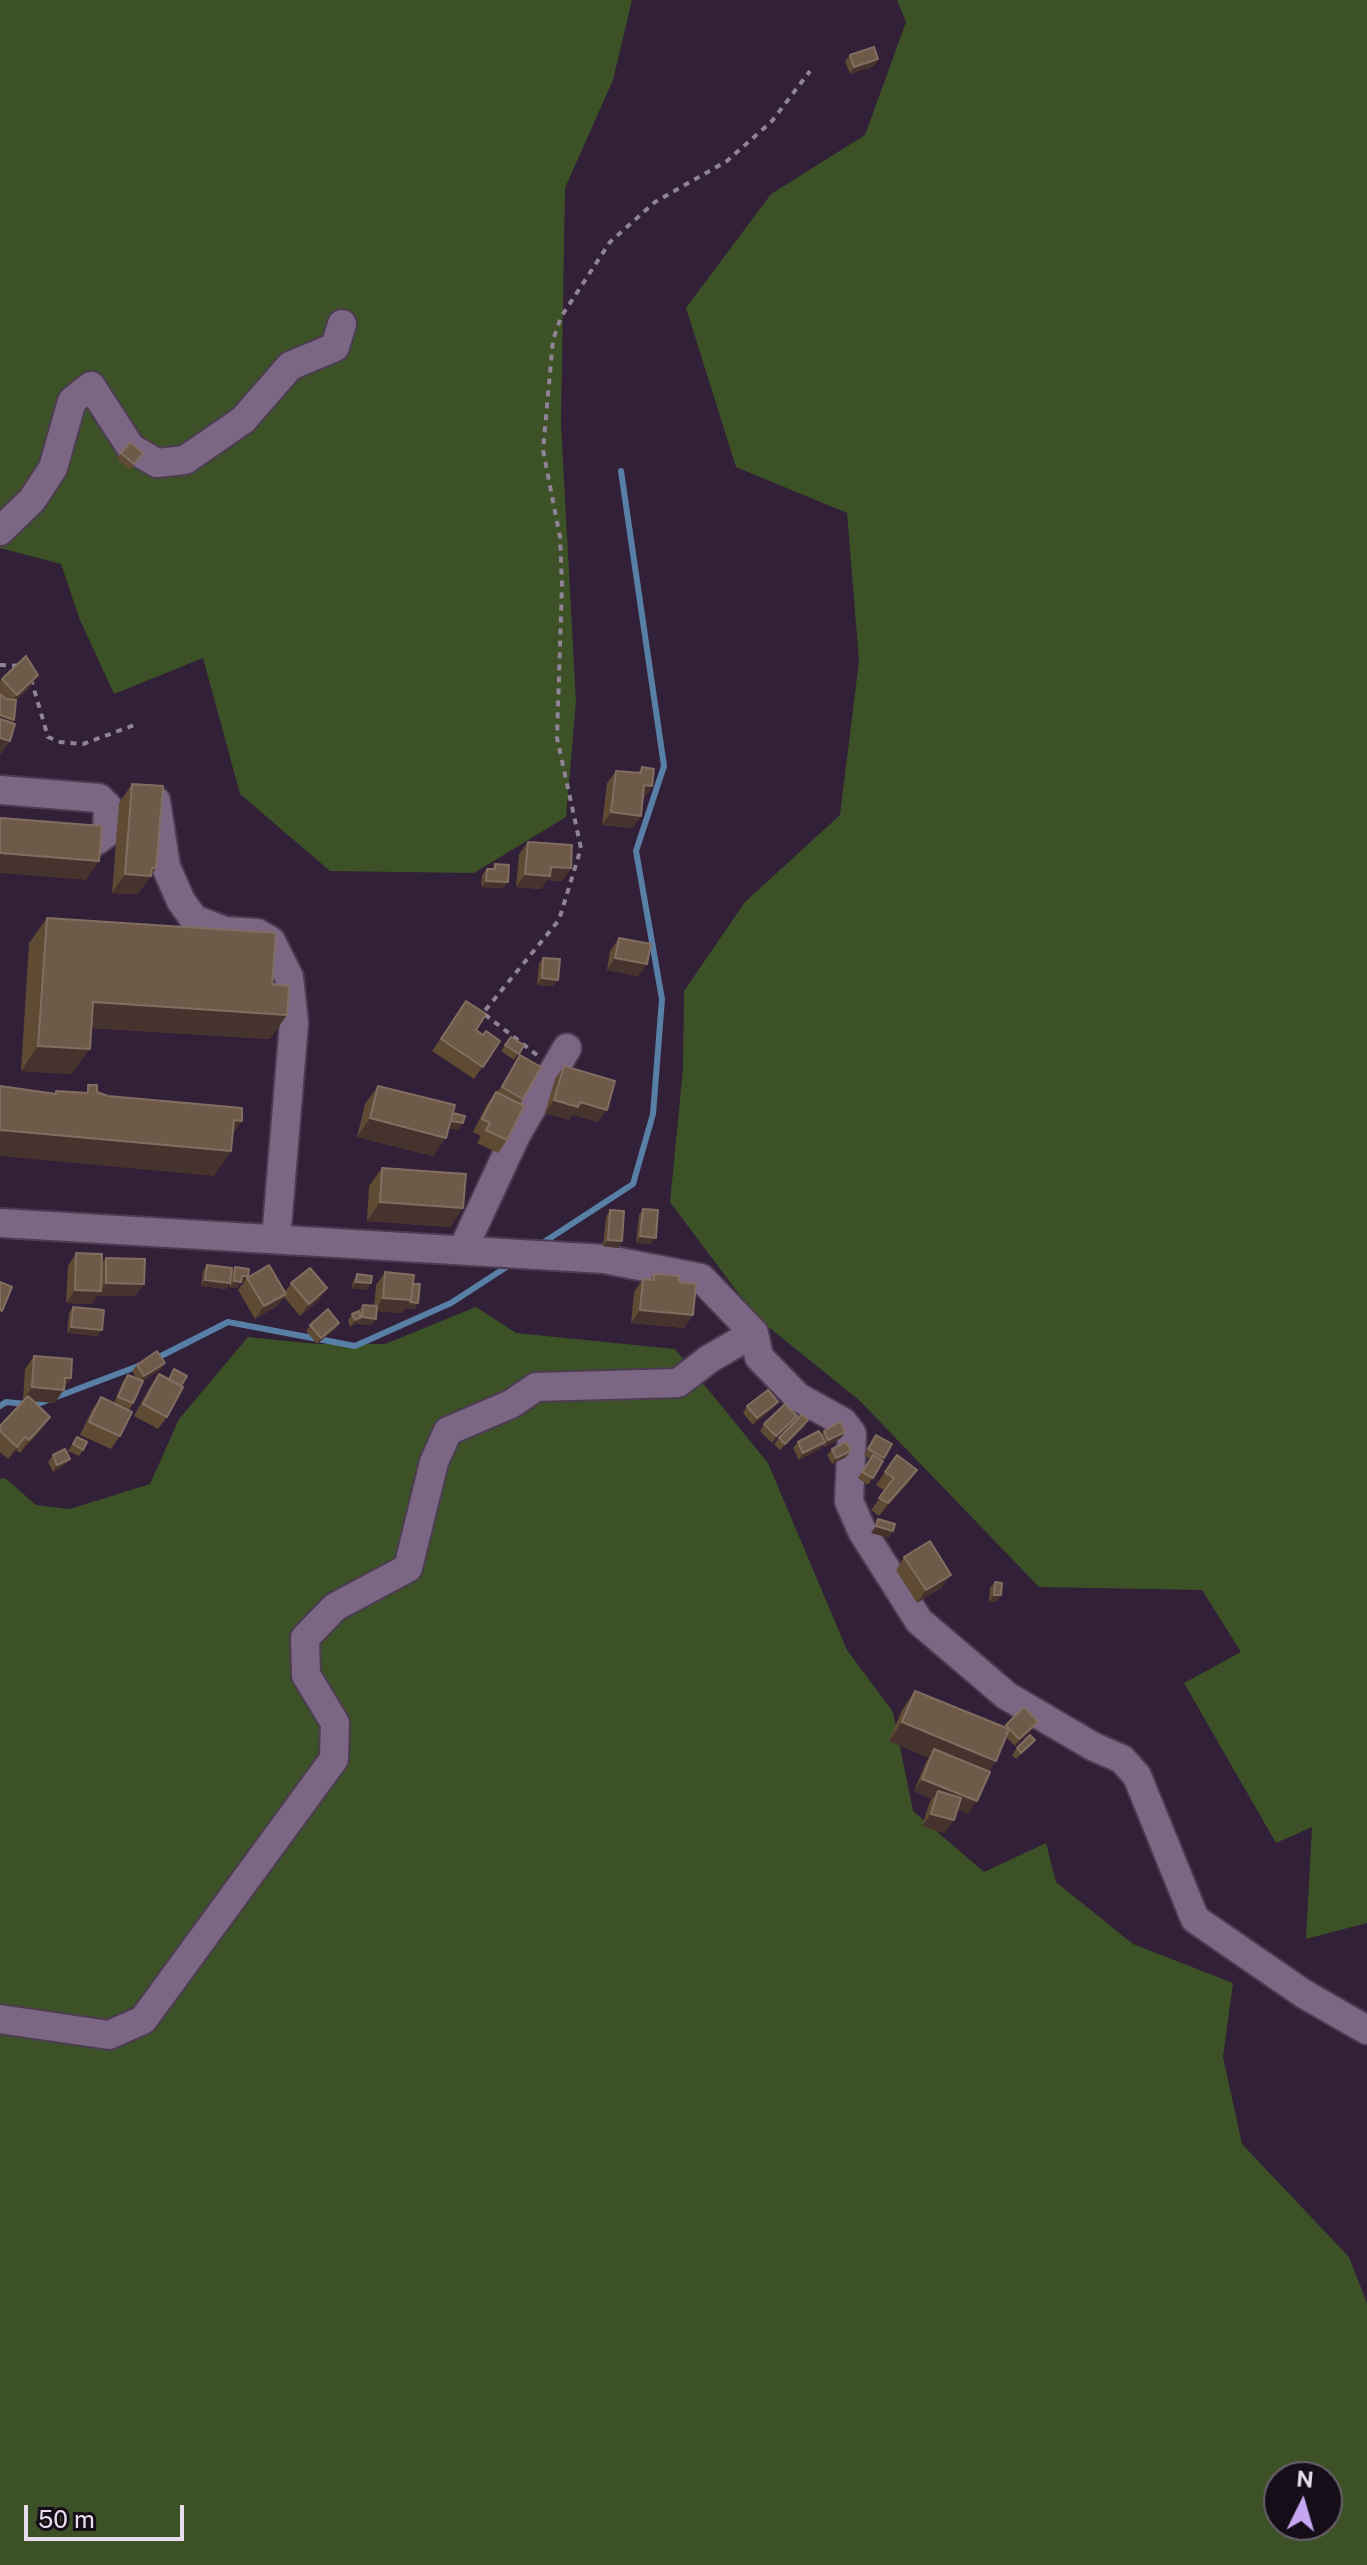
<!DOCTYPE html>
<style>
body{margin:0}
#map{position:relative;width:1367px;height:2565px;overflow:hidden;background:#312038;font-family:"Public Sans",sans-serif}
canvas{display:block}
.north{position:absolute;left:1263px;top:2461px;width:80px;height:80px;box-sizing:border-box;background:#150d18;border:2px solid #69606d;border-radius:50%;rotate:5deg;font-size:22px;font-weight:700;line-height:32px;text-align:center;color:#e8ddec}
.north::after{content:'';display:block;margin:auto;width:28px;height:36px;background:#c6a6f0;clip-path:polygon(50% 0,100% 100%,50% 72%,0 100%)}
.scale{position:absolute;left:24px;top:2505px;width:160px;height:36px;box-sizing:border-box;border:4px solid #e8ddec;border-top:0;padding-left:10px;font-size:24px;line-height:28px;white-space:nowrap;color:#e8ddec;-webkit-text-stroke:6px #150d18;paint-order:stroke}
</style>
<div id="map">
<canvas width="1367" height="2565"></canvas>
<div class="north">N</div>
<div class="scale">50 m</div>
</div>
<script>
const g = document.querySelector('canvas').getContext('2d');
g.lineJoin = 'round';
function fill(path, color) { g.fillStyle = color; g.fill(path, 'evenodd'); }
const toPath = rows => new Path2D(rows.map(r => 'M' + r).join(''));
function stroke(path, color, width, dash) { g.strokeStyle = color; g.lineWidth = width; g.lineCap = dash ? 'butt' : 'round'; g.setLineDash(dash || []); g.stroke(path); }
fill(toPath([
 [0,0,632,0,613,80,565,188,561,424,576,702,566,817,474,873,330,871,240,794,203,658,114,694,80,620,61,564,0,548],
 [897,0,1367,0,1367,1923,1306,1939,1312,1827,1276,1843,1184,1683,1241,1652,1202,1590,1039,1587,859,1400,756,1317,670,1202,683,1069,684,991,745,902,840,815,859,661,847,513,736,467,686,308,771,194,865,135,906,22],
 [476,1307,516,1333,675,1349,768,1463,847,1650,893,1712,913,1811,984,1872,1046,1843,1056,1882,1133,1944,1233,1983,1223,2057,1242,2144,1349,2257,1367,2303,1367,2565,0,2565,0,1479,5,1478,36,1505,70,1509,150,1484,179,1419,248,1337,317,1344,385,1344],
 [1279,2477,1327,2477,1327,2525,1279,2525]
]), '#3c5126');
stroke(toPath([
 [541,1244,633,1184,653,1114,662,999,636,851,664,766,621,471],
 [155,1359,228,1322,355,1346,451,1303,511,1264],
 [0,1406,6,1402,35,1405,141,1365]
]), '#587fa5', 6);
const minor = toPath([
 [0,531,32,500,53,468,72,401,91,386,131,448,157,463,185,460,243,420,290,366,335,347,342,324],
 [0,790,99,798,108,807,107,833,96,841,0,833],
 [156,801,166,867,181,901,194,919,225,931,257,933,271,941,289,977,294,1023,276,1239],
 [0,1223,604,1259,701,1278,754,1333,759,1357,798,1397,843,1422,852,1434,849,1501,862,1531,919,1621,1007,1696,1094,1747,1122,1759,1137,1776,1195,1919,1304,1994,1367,2030],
 [463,1249,516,1135,567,1048],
 [0,2019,109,2035,143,2020,334,1759,335,1723,306,1675,305,1638,335,1607,408,1568,434,1462,448,1431,511,1404,536,1387,678,1383,709,1359,754,1333]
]);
stroke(minor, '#4b3c50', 32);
stroke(toPath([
 [0,665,21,666],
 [31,679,48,737,60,742,83,744,137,724],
 [537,1055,483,1013,559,920,581,848,557,738,562,585,560,537,543,450,553,340,561,317,610,242,655,202,727,161,772,121,810,71]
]), '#918396', 4, [6, 6]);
stroke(minor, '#7b6783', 28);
fill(toPath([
 [850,55,878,59,874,66,850,74,845,61],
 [130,442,143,453,130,470,117,459],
 [2,679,29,688,16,700,12,723,1,754,0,681],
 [642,767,652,786,643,799,641,816,632,828,602,825,607,783,616,771,638,773],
 [132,784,156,868,138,894,112,893,119,803],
 [528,842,571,868,562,881,547,880,541,889,516,887,519,854],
 [495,864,503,888,481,887,482,875,487,869,492,869],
 [47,918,272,984,270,1039,91,1028,72,1074,21,1071,29,943],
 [619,938,647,964,638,976,607,970,610,951],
 [543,958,553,986,537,985,539,964],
 [466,1001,476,1030,483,1035,500,1041,474,1079,432,1051],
 [511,1037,524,1045,514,1060,501,1051],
 [520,1055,523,1099,520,1104,507,1140,498,1153,477,1143,481,1136,473,1132,487,1104,496,1092,497,1093],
 [564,1066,598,1122,573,1115,569,1120,545,1113,555,1079],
 [378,1086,453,1113,458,1130,449,1128,433,1156,357,1137,365,1104],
 [382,1168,463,1208,450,1227,367,1221,369,1186],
 [643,1209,651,1244,636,1243,639,1215],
 [610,1210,622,1241,618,1248,603,1246,606,1217],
 [76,1253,101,1264,106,1258,144,1284,135,1296,97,1296,92,1304,66,1303,68,1266],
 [207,1265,231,1273,235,1267,248,1276,285,1292,291,1283,327,1288,318,1301,300,1316,284,1297,277,1306,255,1319,238,1290,244,1282,241,1282,237,1288,230,1288,230,1283,226,1289,201,1286,203,1271],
 [385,1272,413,1284,418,1303,414,1309,406,1308,402,1313,377,1311,372,1325,358,1324,358,1322,350,1327,348,1320,352,1314,358,1311,363,1305,374,1306,376,1285],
 [357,1274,367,1290,352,1288,353,1281],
 [654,1274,679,1282,693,1315,684,1328,631,1323,634,1292,643,1279,650,1280],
 [73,1307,98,1336,67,1333,69,1313],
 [339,1323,335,1329,317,1344,306,1331,310,1325],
 [34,1356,71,1378,55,1403,32,1401,50,1417,41,1430,20,1453,16,1450,8,1459,0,1452,0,1426,24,1400,23,1400,25,1369],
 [165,1363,161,1369,143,1381,133,1403,129,1410,120,1436,111,1449,80,1435,92,1410,101,1397,114,1403,123,1381,128,1375,137,1379,132,1371,137,1365],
 [174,1369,167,1417,158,1429,134,1416,150,1387,159,1374,168,1379],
 [778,1402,773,1408,753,1425,743,1413,747,1406],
 [808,1420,804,1427,780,1450,774,1444,779,1438],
 [792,1423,772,1443,760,1431,764,1424],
 [824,1431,845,1432,841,1438,824,1447,823,1445,820,1449,799,1460,793,1448,798,1442,821,1435],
 [876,1435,892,1444,882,1460,883,1461,868,1485,858,1478,870,1459,864,1455],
 [77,1437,83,1450,79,1456,68,1451],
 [832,1449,846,1457,832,1464,827,1455],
 [53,1455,65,1465,53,1472,48,1462],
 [897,1455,909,1482,879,1516,871,1510,885,1491,876,1485],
 [904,1557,942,1587,917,1603,896,1570],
 [995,1582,1001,1595,996,1602,989,1602,990,1588],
 [915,1691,1004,1727,1006,1725,1033,1728,1015,1746,1006,1737,968,1814,957,1809,945,1833,922,1826,929,1804,932,1799,914,1791,926,1762,929,1758,889,1741,902,1710],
 [1030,1746,1016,1759,1012,1755,1017,1748]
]), '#5f4a34');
fill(toPath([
 [878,59,874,66,850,74,854,67],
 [38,675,29,688,8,708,17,695],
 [0,715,14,720,5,732,0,731],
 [0,738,10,741,1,754,0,754],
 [644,785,652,786,643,799,635,798],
 [611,812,641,816,632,828,602,825],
 [0,853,99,861,86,880,0,873],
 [551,867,571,868,562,881,547,880,541,889,516,887,525,874],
 [152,868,156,868,138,894,112,893,125,874],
 [486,881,508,882,503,888,481,887],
 [615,958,647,964,638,976,607,970],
 [542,978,558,980,553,986,537,985],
 [93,1002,287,1015,270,1039,75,1027],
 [38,1046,90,1049,72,1074,21,1071],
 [554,1100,580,1102,607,1110,598,1122,573,1115,569,1120,545,1113],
 [370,1118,446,1138,433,1156,357,1137],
 [234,1120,242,1121,225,1146],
 [448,1120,463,1123,458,1130,444,1127],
 [0,1130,231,1151,214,1176,0,1156],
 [380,1202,463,1208,450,1227,367,1221],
 [640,1236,656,1238,651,1244,636,1243],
 [608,1240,622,1241,618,1248,603,1246],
 [242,1276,248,1276,244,1282,241,1282,237,1288,230,1288,234,1281],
 [205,1280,230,1283,226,1289,201,1286],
 [356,1282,371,1283,367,1290,352,1288],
 [106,1283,144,1284,135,1296,97,1296,92,1304,66,1303,75,1290,100,1291],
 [327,1288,318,1301,300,1316,309,1304],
 [286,1294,277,1306,255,1319,264,1306],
 [383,1298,411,1300,418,1303,414,1309,406,1308,402,1313,374,1311],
 [640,1310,693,1315,684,1328,631,1323],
 [361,1317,357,1324,350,1327,355,1320],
 [362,1317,376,1319,372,1325,358,1324],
 [339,1323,335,1329,317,1344,321,1338],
 [71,1327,102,1330,98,1336,67,1333],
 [165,1363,161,1369,140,1383,144,1376],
 [65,1378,71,1378,55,1403,23,1400,32,1387],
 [778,1402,773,1408,753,1425,757,1418],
 [797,1416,792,1423,772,1443,776,1436],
 [50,1417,41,1430,20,1453,29,1440],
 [808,1420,804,1427,780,1450,785,1444],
 [845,1432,841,1438,824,1447,828,1440],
 [25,1437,16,1450,8,1459,17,1447],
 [825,1442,820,1449,799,1460,803,1453],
 [851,1451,846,1457,832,1464,836,1458],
 [70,1459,65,1465,53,1472,57,1465],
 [917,1470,909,1482,879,1516,888,1503],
 [876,1526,893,1531,889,1538,871,1533],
 [951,1575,942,1587,917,1603,926,1590],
 [994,1595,1001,1595,996,1602,989,1602],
 [902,1722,996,1761,983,1780,934,1749,929,1758,889,1741],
 [1038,1722,1033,1728,1015,1746,1019,1739],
 [922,1779,977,1801,968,1814,935,1800,938,1791,932,1799,914,1791],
 [931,1814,954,1820,945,1833,922,1826]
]), '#47332d');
const building = toPath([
 [874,47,878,59,854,67,850,55,874,47],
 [130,442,143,453,134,464,121,453,130,442],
 [26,656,38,675,17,695,2,679,26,656],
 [0,694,6,699,16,700,14,720,0,715,0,694],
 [0,719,15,724,10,741,0,738,0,719],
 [642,767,654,769,652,786,644,785,641,816,611,812,616,771,641,773,642,767],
 [132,784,163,786,156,868,152,868,151,876,125,874,132,784],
 [0,818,102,826,99,861,0,853,0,818],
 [528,842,572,845,571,868,551,867,550,876,525,874,528,842],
 [495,864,509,865,508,882,486,881,487,869,495,869,495,864],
 [47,918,276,933,272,984,289,986,287,1015,93,1002,90,1049,38,1046,47,918],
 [619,938,651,944,647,964,615,958,619,938],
 [543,958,560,959,558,980,542,978,543,958],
 [466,1001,486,1014,476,1030,483,1035,486,1031,500,1041,483,1067,441,1039,466,1001],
 [511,1037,524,1045,519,1054,505,1045,511,1037],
 [520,1055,541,1067,523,1099,502,1087,520,1055],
 [564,1066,615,1081,607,1110,580,1102,578,1107,554,1100,564,1066],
 [88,1085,97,1085,97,1092,108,1096,242,1108,242,1121,234,1120,231,1151,0,1130,0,1086,56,1094,56,1091,88,1093,88,1085],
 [378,1086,455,1105,446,1138,370,1118,378,1086],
 [496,1092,524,1106,507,1140,486,1130,490,1123,482,1119,496,1092],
 [453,1113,465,1116,463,1123,451,1121,453,1113],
 [382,1168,466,1174,463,1208,380,1202,382,1168],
 [643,1209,658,1210,656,1238,640,1236,643,1209],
 [610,1210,624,1211,622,1241,608,1240,610,1210],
 [76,1253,102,1254,101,1291,75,1290,76,1253],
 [106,1258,145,1259,144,1284,106,1283,106,1258],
 [207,1265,232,1268,230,1283,205,1280,207,1265],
 [269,1265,286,1294,264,1306,247,1278,269,1265],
 [235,1267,249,1269,248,1276,242,1276,241,1282,234,1281,235,1267],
 [310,1268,327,1288,309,1304,291,1283,310,1268],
 [385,1272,414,1275,411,1300,383,1298,385,1272],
 [357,1274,372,1276,371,1283,356,1282,357,1274],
 [654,1274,679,1276,679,1282,696,1284,693,1315,640,1310,643,1279,654,1280,654,1274],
 [0,1282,12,1287,2,1311,0,1310,0,1282],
 [413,1284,420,1284,418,1303,410,1302,411,1300,413,1284],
 [363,1305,377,1306,376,1319,362,1317,363,1305],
 [73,1307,104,1310,102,1330,71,1327,73,1307],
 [328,1309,339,1323,321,1338,310,1325,328,1309],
 [359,1311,361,1317,355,1320,352,1314,359,1311],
 [157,1351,165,1363,144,1376,137,1365,157,1351],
 [34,1356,72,1359,71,1378,65,1378,64,1390,32,1387,34,1356],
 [174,1369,187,1376,181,1386,169,1380,174,1369],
 [159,1374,183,1387,167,1417,143,1404,159,1374],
 [128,1375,143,1381,133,1403,118,1397,128,1375],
 [768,1390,778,1402,757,1418,747,1406,768,1390],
 [28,1396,50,1417,29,1440,25,1437,17,1447,0,1431,0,1426,28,1396],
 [101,1397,132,1412,120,1436,89,1422,101,1397],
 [785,1404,797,1416,776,1436,764,1424,785,1404],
 [802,1414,808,1420,785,1444,779,1438,802,1414],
 [840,1422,845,1432,828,1440,824,1431,840,1422],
 [819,1431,825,1442,803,1453,798,1442,819,1431],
 [876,1435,892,1444,884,1458,868,1449,876,1435],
 [77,1437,87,1442,83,1450,73,1444,77,1437],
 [846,1442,851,1451,836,1458,832,1449,846,1442],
 [65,1449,70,1459,57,1465,53,1455,65,1449],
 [873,1455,883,1461,873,1478,862,1472,873,1455],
 [897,1455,917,1470,888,1503,879,1498,894,1478,885,1472,897,1455],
 [878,1519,895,1524,893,1531,876,1526,878,1519],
 [930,1541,951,1575,926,1590,904,1557,930,1541],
 [995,1582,1002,1583,1001,1595,994,1595,995,1582],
 [915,1691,1009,1729,996,1761,902,1722,915,1691],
 [1024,1707,1038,1722,1019,1739,1006,1725,1024,1707],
 [1030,1735,1035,1740,1021,1753,1017,1748,1030,1735],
 [934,1749,990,1772,977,1801,922,1779,934,1749],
 [938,1791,961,1798,954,1820,931,1814,938,1791]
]);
fill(building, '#6e5a48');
stroke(building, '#816e61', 2);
</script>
